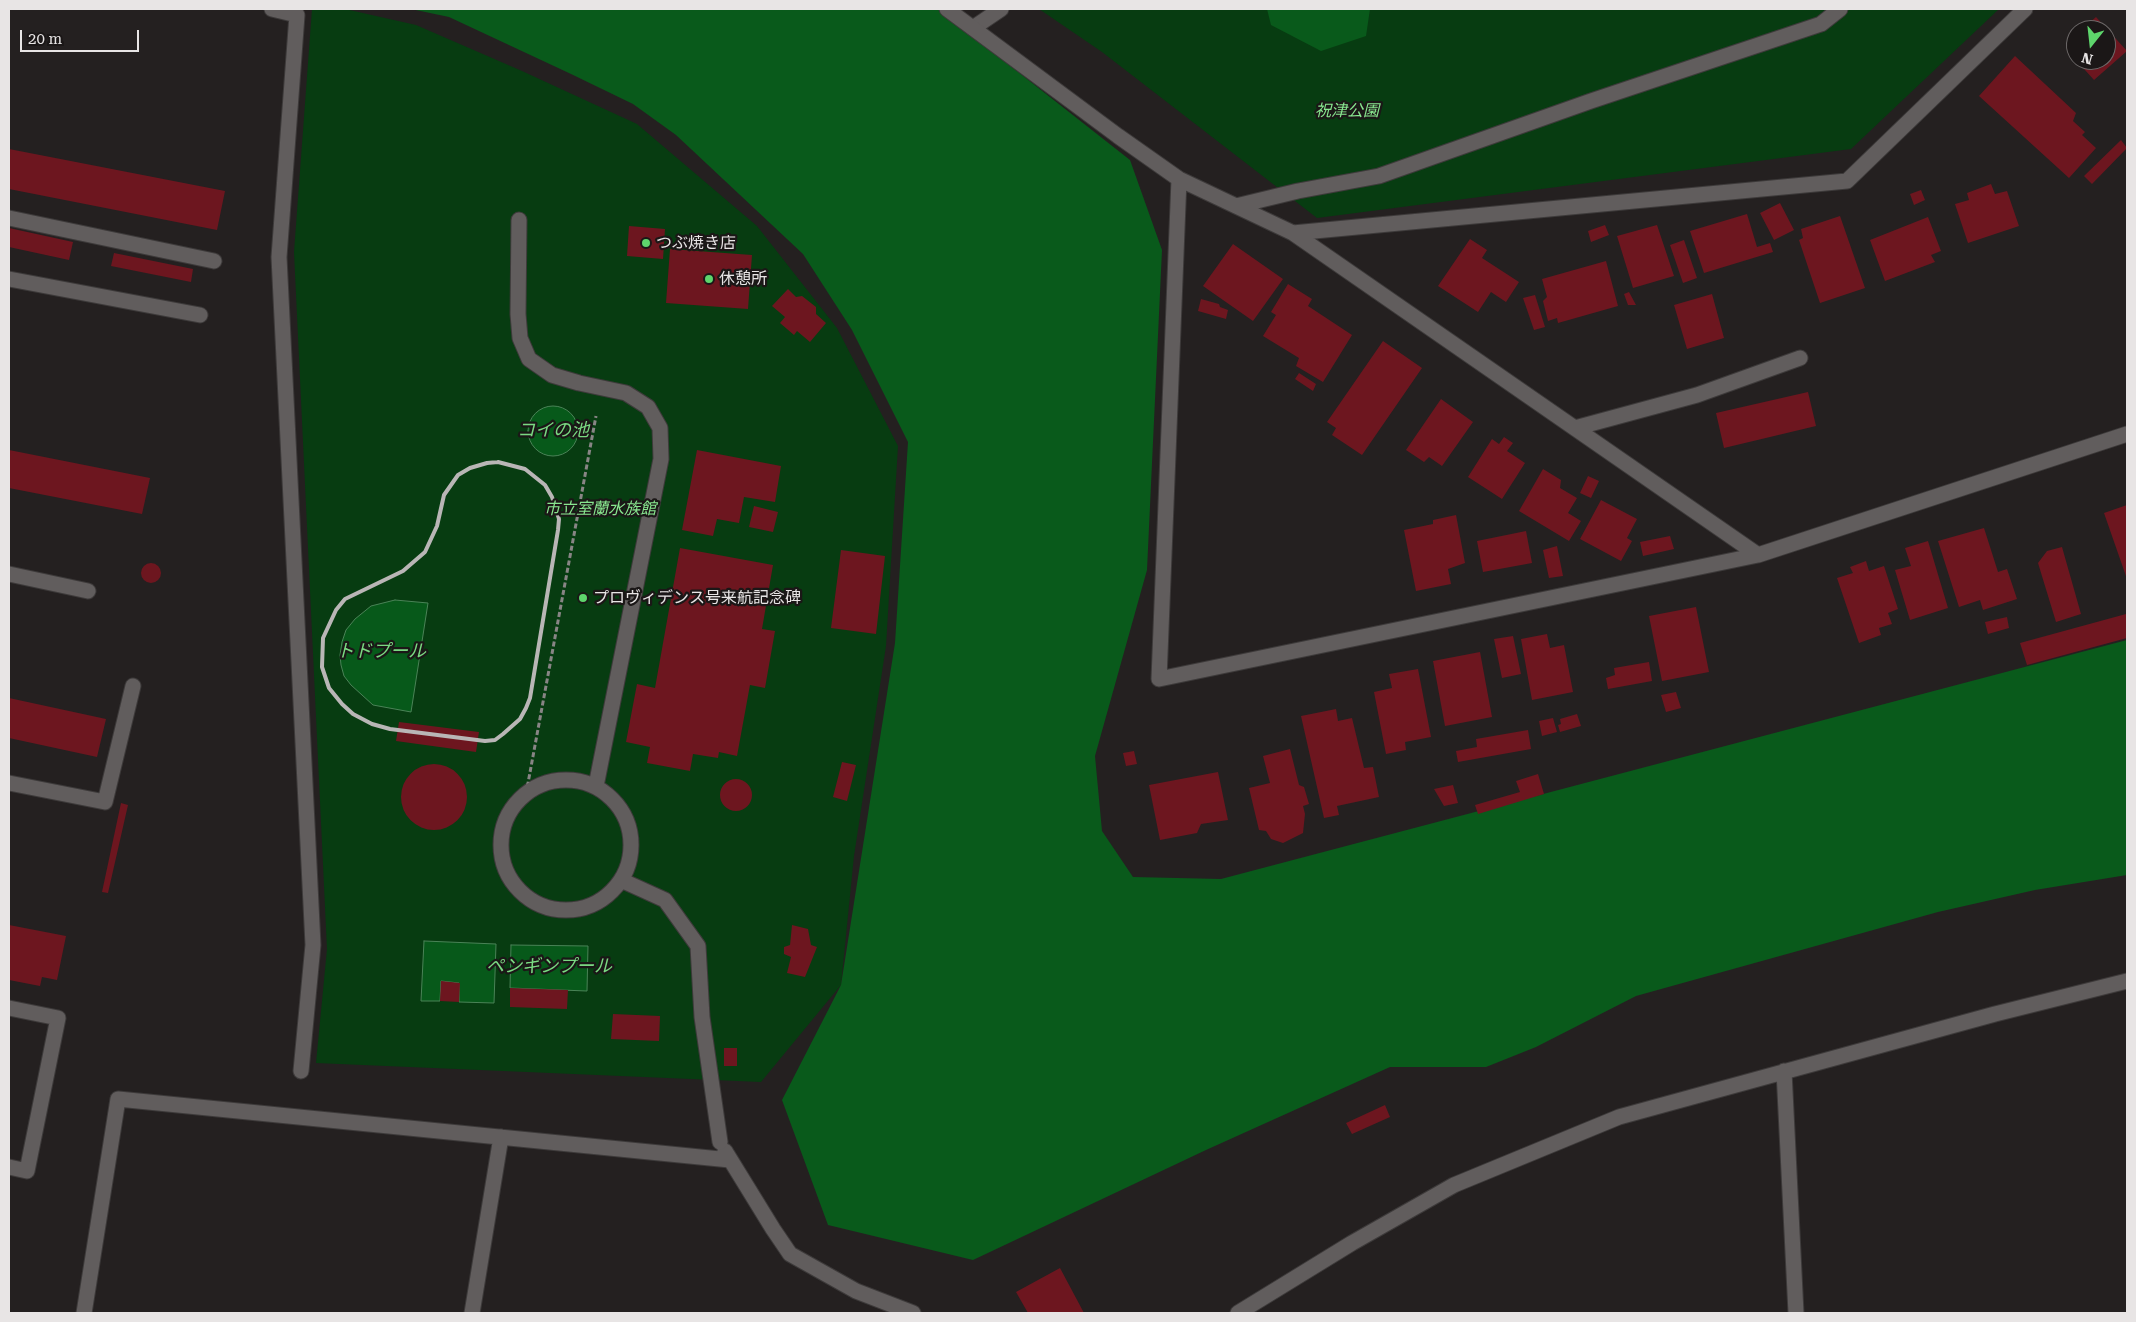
<!DOCTYPE html>
<meta charset="utf-8">
<style>
body{margin:0}
#map{position:relative;width:2136px;height:1322px;overflow:hidden;background:#242020;font-family:"Roboto Serif",serif}
canvas{display:block}
.frame{position:absolute;inset:0;border:10px solid #e8e5e5;pointer-events:none}
.north{position:absolute;left:2066px;top:20px;width:50px;height:50px;box-sizing:border-box;background:#1b1717;border:1px solid #6d6969;border-radius:50%;rotate:196deg;font-size:14px;font-weight:700;line-height:20px;text-align:center;color:#e8e5e5}
.north::after{content:'';display:block;margin:auto;width:18px;height:22px;background:#5ed56c;clip-path:polygon(50% 0,100% 100%,50% 72%,0 100%)}
.scale{position:absolute;left:20px;top:30px;width:119px;height:22px;box-sizing:border-box;border:2px solid #e8e5e5;border-top:0;padding-left:6px;font-size:15px;line-height:18px;white-space:nowrap;color:#e8e5e5;-webkit-text-stroke:4px #1b1717;paint-order:stroke}
</style>
<div id="map">
<canvas width="2136" height="1322"></canvas>
<div class="frame"></div>
<div class="north">N</div>
<div class="scale">20 m</div>
</div>
<script>
const g = document.querySelector('canvas').getContext('2d');
g.lineJoin = 'round';
function fill(path, color) { g.fillStyle = color; g.fill(path, 'evenodd'); }
const toPath = rows => new Path2D(rows.map(r => 'M' + r).join(''));
function stroke(path, color, width, dash) { g.strokeStyle = color; g.lineWidth = width; g.lineCap = dash ? 'butt' : 'round'; g.setLineDash(dash || []); g.stroke(path); }
function drawText(font, color, halo, rows, align = 'center') {
  g.font = font + ' "Roboto Serif","Noto Sans JP",serif'; g.lineWidth = 4.5; g.setLineDash([]); g.textBaseline = 'middle'; g.strokeStyle = halo; g.fillStyle = color; for (const [text, x, y, turn = 0] of rows) {
    g.save(); g.translate(x, y); g.rotate((+turn || 0) * Math.PI / 180); g.textAlign = isNaN(turn) ? turn : align; if (halo) g.strokeText(text, 0, 0); g.fillText(text, 0, 0); g.restore();
  }
}
fill(toPath([
 [312,9,345,9,416,25,522,71,637,124,757,226,837,328,898,446,886,646,854,856,841,985,761,1082,316,1063,327,949,294,252],
 [1039,9,1999,9,1851,149,1317,218,1102,52]
]), '#073c11');
fill(toPath([
 [411,9,938,9,1130,160,1162,250,1147,570,1095,756,1102,831,1133,877,1221,879,2127,640,2127,875,2035,890,1938,912,1636,996,1536,1047,1486,1067,1390,1067,1206,1150,973,1260,828,1225,782,1100,841,985,895,643,908,442,852,330,803,254,676,135,633,104,571,74,449,17],
 [1267,9,1370,9,1366,36,1321,51,1271,25]
]), '#095a1b');
const water = toPath([
 '528 431a25 25 0 1 1 50 0a25 25 0 1 1-50 0Z',
 [395,600,428,603,411,712,373,705,351,685,344,676,341,665,340,655,342,642,346,630,355,619,371,606,395,600],
 [424,941,496,944,494,1003,459,1002,459,983,441,981,440,1001,421,1001,424,941],
 [511,945,588,946,587,991,510,988,511,945]
]);
fill(water, '#07591a');
stroke(water, '#4a8357', 1);
fill(toPath([
 [2096,17,2127,51,2094,80,2076,60,2106,60,2106,30,2081,30],
 [2015,56,2076,113,2073,121,2085,132,2082,135,2096,148,2069,178,1979,96],
 [2121,140,2127,148,2092,184,2084,176],
 [9,149,225,191,217,230,9,189],
 [1991,184,1995,194,2007,191,2019,226,1968,243,1955,204,1969,200,1967,193],
 [1921,190,1925,200,1914,205,1910,194],
 [1780,203,1794,230,1774,240,1760,213],
 [1747,214,1757,247,1770,243,1773,252,1704,273,1690,231],
 [1840,216,1865,288,1820,303,1799,240,1803,238,1801,229],
 [1928,217,1941,251,1931,255,1935,262,1885,281,1870,240],
 [1605,225,1609,235,1591,242,1588,231],
 [1657,225,1674,276,1633,288,1617,236],
 [629,226,665,229,663,259,627,256],
 [9,228,73,242,69,260,9,247],
 [1470,239,1487,250,1482,258,1519,282,1506,302,1491,292,1478,312,1438,286],
 [1684,240,1697,278,1683,283,1670,245],
 [1233,244,1283,279,1253,321,1203,286],
 [670,249,752,255,748,309,666,303],
 [114,253,193,269,191,282,111,266],
 [1606,261,1618,306,1558,323,1557,318,1548,321,1543,301,1547,297,1542,279],
 [1288,284,1312,299,1308,306,1352,335,1323,382,1296,366,1299,358,1263,336,1276,315,1271,312],
 [788,289,796,297,802,296,816,307,816,314,826,323,810,342,797,331,794,335,780,323,785,317,772,306],
 [1629,292,1636,305,1628,305,1624,294],
 [1712,294,1724,338,1687,349,1674,305],
 [1535,295,1545,327,1534,330,1523,298],
 [1201,299,1219,304,1220,307,1228,310,1226,319,1198,311],
 [1383,341,1422,368,1362,455,1332,435,1336,428,1327,422],
 [1299,373,1316,384,1313,391,1295,379],
 [1808,392,1816,426,1724,448,1716,413],
 [1441,399,1473,422,1442,466,1429,457,1424,462,1406,450],
 [1504,437,1513,443,1507,451,1525,463,1502,499,1468,477,1492,439,1499,444],
 [9,450,150,478,142,514,9,488],
 [697,450,781,466,775,502,744,497,739,523,717,519,713,536,682,530],
 [1543,469,1561,480,1560,488,1577,498,1568,513,1581,521,1569,541,1519,511],
 [1588,476,1599,481,1591,498,1580,493],
 [1601,500,1637,519,1627,538,1632,541,1621,561,1580,539],
 [2127,505,2127,579,2104,513],
 [754,506,778,512,773,532,749,527],
 [1456,515,1465,563,1448,569,1451,584,1416,591,1404,530,1433,524,1433,520],
 [1984,528,1998,572,2007,569,2017,599,1983,610,1980,600,1959,607,1938,541],
 [1526,531,1532,563,1483,572,1477,541],
 [1670,536,1674,549,1643,556,1640,542],
 [1928,541,1948,608,1910,620,1895,570,1911,566,1905,548],
 [1557,546,1563,576,1549,578,1543,550],
 [2062,547,2081,614,2056,622,2038,563,2047,551],
 [680,548,773,565,762,629,775,631,765,688,750,685,737,756,719,752,718,758,693,754,690,771,647,763,650,747,626,742,637,684,655,688],
 [841,550,885,556,876,634,831,628],
 [1866,561,1869,571,1884,566,1898,609,1888,613,1892,624,1879,628,1881,635,1859,643,1837,578,1853,573,1850,567],
 '141 573a10 10 0 1 1 20 0a10 10 0 1 1-20 0Z',
 [1696,607,1709,672,1662,681,1649,616],
 [2126,614,2127,638,2027,665,2020,643],
 [2007,617,2009,628,1988,634,1985,622],
 [1547,634,1550,648,1564,645,1573,692,1532,700,1521,639],
 [1513,636,1521,674,1502,678,1494,639],
 [1480,652,1492,717,1445,726,1433,661],
 [1649,662,1652,681,1608,689,1606,678,1615,675,1614,668],
 [1418,669,1431,737,1405,742,1406,750,1386,754,1374,692,1392,688,1389,674],
 [1676,692,1681,708,1666,712,1661,695],
 [9,698,106,719,97,757,9,738],
 [1336,709,1338,721,1352,718,1364,768,1373,767,1379,797,1337,806,1339,815,1324,818,1301,716],
 [1577,714,1581,726,1560,732,1558,725,1561,724,1560,719],
 [1553,718,1557,732,1542,736,1539,721],
 [399,722,479,732,476,752,396,741],
 [1528,730,1531,749,1458,762,1456,751,1477,747,1476,739],
 [1290,749,1299,785,1304,787,1309,804,1303,806,1305,814,1303,833,1283,843,1271,839,1266,831,1259,830,1249,788,1270,783,1263,756],
 [1134,751,1137,764,1126,766,1123,753],
 [842,762,856,765,847,801,833,797],
 '401 797a33 33 0 1 1 66 0a33 33 0 1 1-66 0Z',
 [1218,772,1228,820,1201,824,1197,833,1160,840,1149,785],
 [1538,774,1544,794,1478,814,1475,805,1520,792,1516,781],
 '720 795a16 16 0 1 1 32 0a16 16 0 1 1-32 0Z',
 [1453,785,1458,803,1444,806,1434,789],
 [121,803,128,805,108,893,102,892],
 [9,925,66,936,57,980,42,977,40,986,9,980],
 [792,925,808,929,811,945,817,947,805,977,787,973,791,957,784,954,784,947,790,945],
 [441,981,460,983,459,1002,440,1001],
 [510,988,568,990,567,1009,510,1007],
 [613,1014,660,1016,659,1041,611,1039],
 [724,1048,737,1048,737,1066,724,1066],
 [1385,1105,1390,1117,1352,1134,1346,1123],
 [1060,1268,1084,1313,1028,1313,1016,1292]
]), '#6d161f');
const lane = toPath([
 [973,28,1001,9],
 [725,1151,773,1229,790,1254,856,1291,913,1313],
 [84,1313,118,1099,730,1160],
 [472,1313,501,1137]
]);
const street = toPath([
 [272,9,297,15,279,257,313,945,301,1071],
 [947,9,1118,136,1179,179,1293,233,1758,555],
 [1179,179,1159,679,1758,555,2127,434],
 [1236,206,1298,191,1379,176,1591,101,1821,24,1840,9],
 [9,218,214,261],
 [519,220,518,314,520,338,529,359,552,375,579,383,626,393,648,407,660,428,661,459,596,786],
 [1293,233,1847,181,2025,9],
 [9,279,200,315],
 [1575,428,1697,395,1800,358],
 [9,574,88,591],
 '501 845a65 65 0 1 1 130 0a65 65 0 1 1-130 0Z',
 [9,783,105,802,133,686],
 [621,880,665,900,698,946,702,1017,720,1142],
 [9,1008,58,1018,27,1171,9,1167],
 [1784,1071,1796,1313],
 [1238,1313,1352,1243,1454,1185,1619,1117,1995,1014,2127,981]
]);
stroke(lane, '#3d3a3a', 17);
stroke(street, '#3d3a3a', 17);
stroke(toPath([
 [526,794,596,416]
]), '#888585', 3, [5, 2.5]);
stroke(lane, '#615d5d', 15);
stroke(street, '#615d5d', 15);
stroke(toPath([
 [498,462,525,469,545,485,552,497,559,519,558,530,530,698,526,708,520,719,503,734,495,740,485,741,390,729,372,724,353,714,342,704,329,688,322,667,323,638,336,610,345,599,403,571,425,552,437,526,444,495,458,475,470,468,487,463,498,462]
]), '#b9b6b6', 4);
for (const [x, y, r, color] of [
 [646,243,5,"#5ed56c"],
 [709,279,5,"#5ed56c"],
 [583,598,5,"#5ed56c"]
]) { const dot = new Path2D(); dot.arc(x, y, r, 0, 2 * Math.PI); g.fillStyle = color; g.fill(dot); stroke(dot, '#1b1717', 2); }
drawText('italic 16px', '#88e68f', '#1b1717', [
 ["祝津公園",1347,111],
 ["市立室蘭水族館",600,509]
]);
drawText('16px', '#e8e5e5', '#1b1717', [
 ["つぶ焼き店",656,243],
 ["休憩所",719,279],
 ["プロヴィデンス号来航記念碑",593,598]
], 'left');
drawText('italic 18px', '#7ad982', '#1b1717', [
 ["コイの池",553,431],
 ["トドプール",381,652],
 ["ペンギンプール",549,967]
]);
</script>
